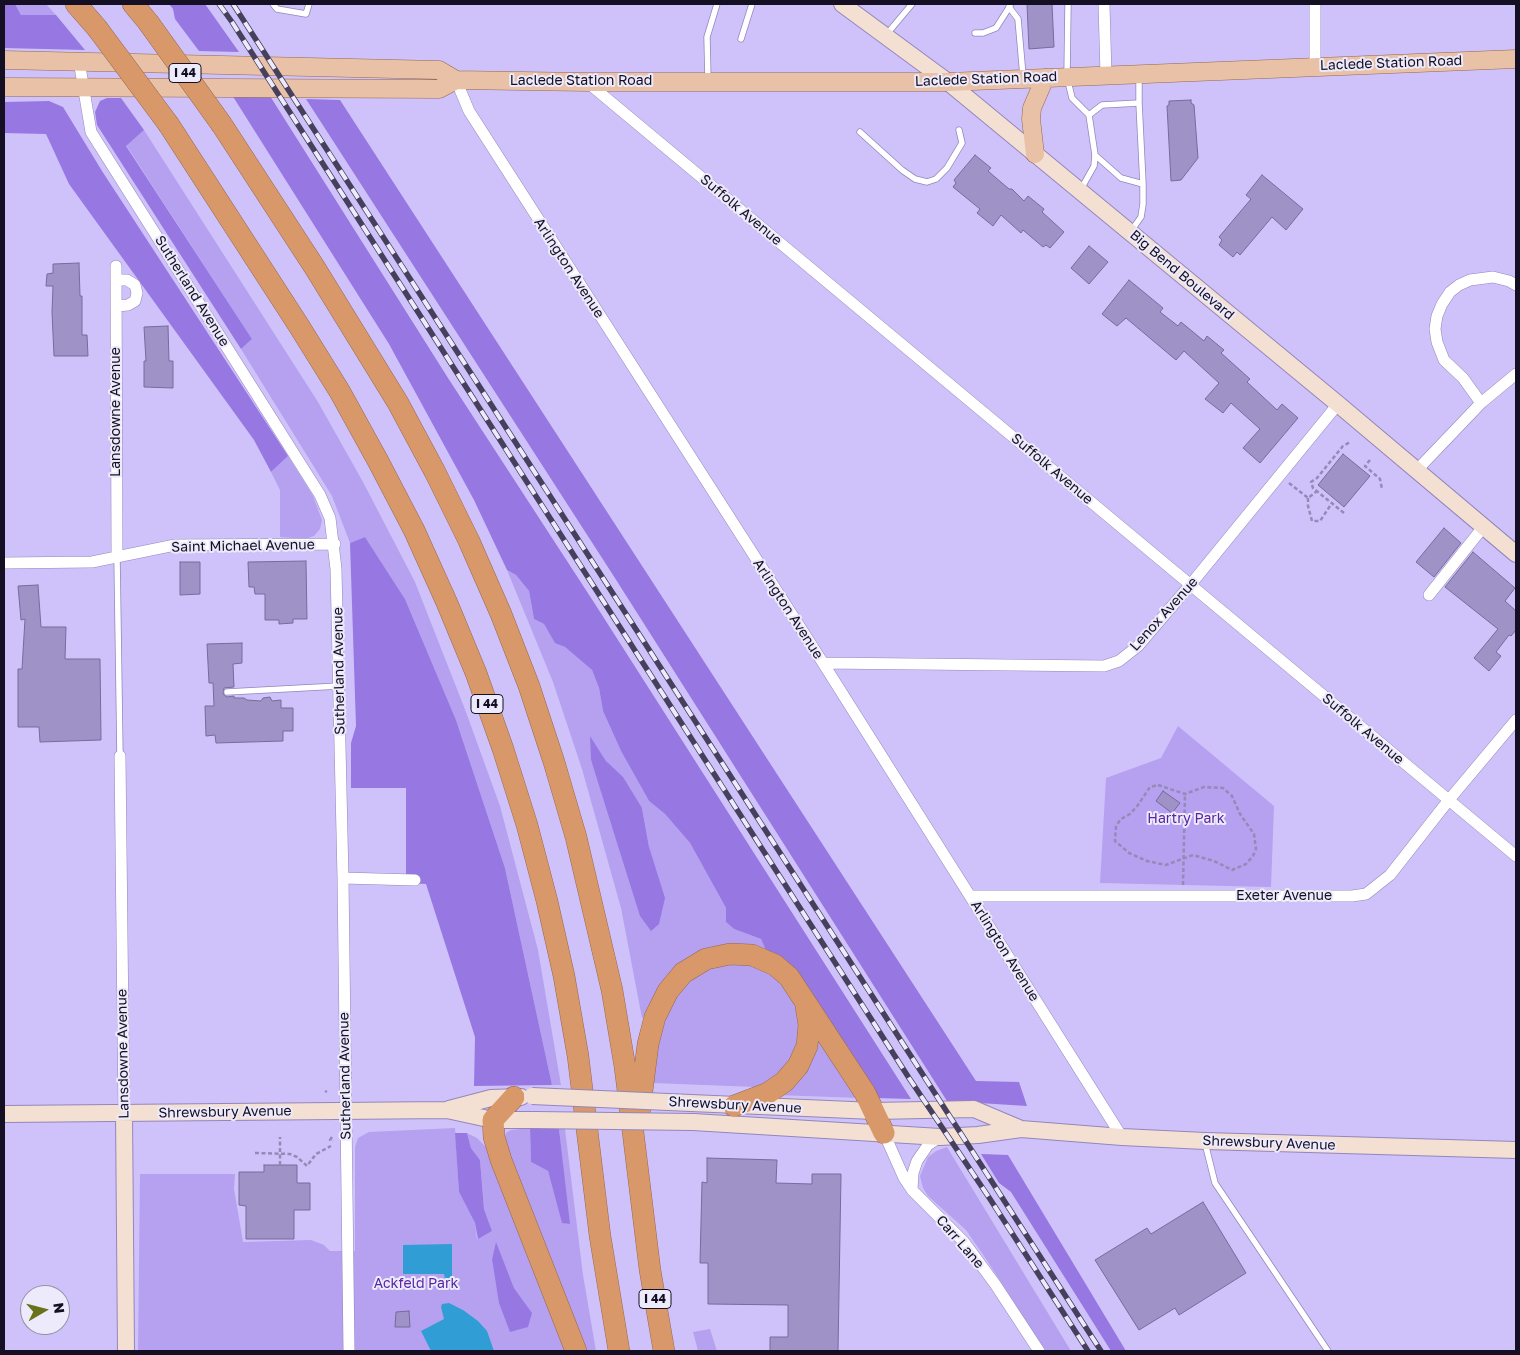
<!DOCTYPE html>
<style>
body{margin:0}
#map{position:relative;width:1520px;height:1355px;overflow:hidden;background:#cfc2fa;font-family:"Golos Text",sans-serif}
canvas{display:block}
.frame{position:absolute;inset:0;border:5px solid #140f22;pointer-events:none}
.north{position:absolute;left:20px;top:1285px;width:50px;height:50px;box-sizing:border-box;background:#edeafb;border:1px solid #9692a4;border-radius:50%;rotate:82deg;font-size:14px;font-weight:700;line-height:20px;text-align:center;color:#140f22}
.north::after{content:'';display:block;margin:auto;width:18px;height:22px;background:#69721b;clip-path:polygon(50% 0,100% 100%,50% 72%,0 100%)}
</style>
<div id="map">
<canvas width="1520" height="1355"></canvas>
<div class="frame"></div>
<div class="north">N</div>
</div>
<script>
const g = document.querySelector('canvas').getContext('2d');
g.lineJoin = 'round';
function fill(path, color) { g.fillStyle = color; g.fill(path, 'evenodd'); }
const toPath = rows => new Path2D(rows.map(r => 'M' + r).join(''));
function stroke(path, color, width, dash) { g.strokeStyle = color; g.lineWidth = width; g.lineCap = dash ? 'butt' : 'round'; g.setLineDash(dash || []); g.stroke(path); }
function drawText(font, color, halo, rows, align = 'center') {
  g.font = font + ' "Golos Text",sans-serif'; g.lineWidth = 4; g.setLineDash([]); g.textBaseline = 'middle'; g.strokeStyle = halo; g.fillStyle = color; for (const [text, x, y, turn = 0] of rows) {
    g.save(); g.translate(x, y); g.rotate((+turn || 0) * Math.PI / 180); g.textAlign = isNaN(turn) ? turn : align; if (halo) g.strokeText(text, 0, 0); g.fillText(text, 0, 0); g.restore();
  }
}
fill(toPath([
 [15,4,46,4,56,15,21,15],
 [144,130,318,402,363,482,415,582,466,712,500,806,538,950,561,1085,552,1085,505,868,456,720,405,599,365,537,350,543,332,496,241,349,252,339,126,145],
 [288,456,313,496,322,520,320,529,314,536,305,539,280,537,280,490,271,472],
 [507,570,516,575,529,591,534,619,544,624,555,642,565,647,592,670,599,688,603,711,621,751,649,801,665,814,690,843,726,908,726,922,734,929,761,939,767,953,724,946,648,1014,642,1018,621,908,582,769,553,682],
 [591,738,606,761,642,808,649,847,608,808,591,760],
 [1178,726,1274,806,1271,887,1100,883,1106,778,1161,758],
 [742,963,762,969,779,979,792,997,802,1017,796,1057,766,1084,755,1087,653,1083,659,1027,681,988,698,973,720,965],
 [815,1029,859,1098,777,1095],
 [455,1128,459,1192,475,1223,477,1239,492,1231,484,1209,480,1160,471,1148,467,1133,477,1138,489,1150,570,1351,138,1351,140,1174,235,1174,234,1189,243,1242,311,1240,324,1245,330,1251,355,1251,355,1147,358,1138,369,1132],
 [496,1243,514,1288,532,1313,492,1259],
 [530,1128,531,1162,548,1171,562,1222,569,1224,559,1129,565,1129,583,1275,596,1351,583,1351,503,1142,506,1133,511,1130],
 [947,1147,1071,1351,1045,1351,988,1262,966,1230,928,1196,923,1188,920,1176,928,1157,936,1151],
 [710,1329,717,1351,698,1351,693,1332]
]), '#b5a1f0');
fill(toPath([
 [4,4,15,4,21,15,56,15,85,50,4,48],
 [169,4,205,4,239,52,199,51,175,19,173,9],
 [232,95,270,96,448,378,595,604,911,1099,875,1098,767,953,761,939,734,929,726,922,726,908,690,843,665,814,649,801,621,751,603,711,599,688,592,670,565,647,555,643,544,624,534,619,529,591,516,575,507,570,474,500,389,344],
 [107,98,121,98,144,130,126,146,252,339,241,349,97,125,95,112,100,101],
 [306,99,340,100,976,1081,1019,1082,1027,1106,947,1101,613,575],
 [49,101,63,107,102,171,288,456,271,472,254,440,69,184,46,134,4,133,4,102],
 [365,537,405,599,456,720,505,868,552,1085,474,1086,475,1037,426,884,406,883,406,788,351,788,351,743,356,726,350,543],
 [590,736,606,761,623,777,642,808,649,847,665,898,659,924,651,931,640,916,591,760],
 [530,1128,559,1129,570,1224,562,1223,548,1171,531,1162],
 [455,1133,467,1133,471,1148,480,1160,484,1209,492,1231,478,1239,475,1223,459,1192],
 [981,1154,1008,1155,1126,1351,1111,1351,1011,1192,999,1183],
 [496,1242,514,1288,532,1313,528,1327,510,1332,499,1303,492,1259]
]), '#9777e2');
fill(toPath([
 [452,1244,452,1279,445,1279,444,1274,403,1274,403,1245],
 [449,1303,463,1310,478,1321,487,1331,494,1351,431,1351,421,1331,444,1319,441,1307,442,1304]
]), '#309ed5');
const building = toPath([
 [1027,4,1052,4,1054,47,1029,49,1027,4],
 [1191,100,1191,103,1194,105,1198,158,1181,180,1171,181,1167,106,1169,105,1169,101,1191,100],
 [975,155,991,168,988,171,1009,189,1012,189,1024,201,1028,196,1044,209,1042,212,1064,232,1050,248,1046,245,1043,247,1023,230,1021,233,1001,215,993,226,977,213,980,209,953,187,956,183,954,180,975,155],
 [1262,175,1303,209,1286,230,1272,217,1240,255,1237,252,1233,257,1219,245,1222,240,1219,237,1251,199,1246,195,1262,175],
 [1089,246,1108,262,1089,284,1071,268,1089,246],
 [79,263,80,296,82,296,82,335,87,335,88,356,54,356,52,312,53,286,46,286,47,274,53,273,53,264,79,263],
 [1129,280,1163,308,1160,312,1178,326,1181,322,1204,341,1207,336,1224,350,1221,353,1250,379,1247,382,1277,410,1282,404,1298,418,1260,463,1243,448,1260,429,1231,403,1223,413,1205,399,1219,383,1184,351,1176,360,1126,318,1117,326,1102,314,1129,280],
 [168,326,169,361,173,361,173,388,144,387,144,361,146,361,144,327,168,326],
 [1343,454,1370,476,1344,507,1318,485,1343,454],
 [1444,528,1461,543,1434,577,1416,562,1444,528],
 [1473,552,1515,588,1505,601,1516,611,1516,630,1511,636,1509,635,1496,652,1501,656,1489,671,1474,658,1498,629,1445,587,1473,552],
 [306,561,307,619,293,619,293,623,279,624,279,620,265,620,265,594,255,594,254,587,249,587,248,562,306,561],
 [180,562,200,562,200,594,180,595,180,562],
 [38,585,41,627,66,627,65,659,100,659,101,740,40,742,39,727,18,727,18,669,22,669,25,619,21,620,18,586,38,585],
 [242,643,242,663,233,664,234,687,224,688,223,694,227,697,234,696,234,698,244,698,247,700,261,701,263,698,270,697,272,701,281,700,281,708,293,708,293,731,283,731,283,741,216,743,215,735,206,736,205,706,214,706,213,683,209,683,207,644,242,643],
 [1163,791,1180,803,1172,813,1156,801,1163,791],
 [707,1158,777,1160,776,1183,812,1184,812,1174,841,1174,838,1351,770,1351,770,1337,788,1337,788,1305,708,1304,708,1263,700,1263,702,1182,707,1183,707,1158],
 [264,1165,297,1165,297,1183,310,1183,310,1210,294,1210,294,1239,246,1239,246,1206,239,1205,239,1172,264,1172,264,1165],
 [1203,1202,1246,1273,1179,1315,1175,1308,1139,1330,1095,1260,1147,1228,1151,1234,1203,1202],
 [409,1311,410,1327,395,1327,396,1312,409,1311]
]);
fill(building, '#9f92c7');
stroke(building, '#776a9d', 1);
const lane = toPath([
 [273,4,277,9,306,14,309,4],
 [1068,4,1067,77,1072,98,1089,115],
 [1009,7,1018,19,1023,76],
 [975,33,983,33,996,28,1010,6],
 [886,35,912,4],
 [741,39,752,4],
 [1139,78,1139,103],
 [708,80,707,37,717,4],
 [860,132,902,170,915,179,927,182,936,179,947,168,962,143,959,130],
 [1081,189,1094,166,1095,155,1089,115,1102,105,1139,103,1143,184,1121,178,1095,155],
 [1131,231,1141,217,1143,204,1143,184],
 [117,557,120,756],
 [227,692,339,686],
 [1205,1143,1215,1183,1328,1351]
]);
const street = toPath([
 [1104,4,1106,75],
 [1315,4,1315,66],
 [79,61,91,132,320,495,330,518,336,569,343,878,349,1351],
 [456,80,469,111,823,663,1122,1137],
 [587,82,1516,856],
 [116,266,117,557],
 [1516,285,1509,281,1493,277,1470,280,1459,285,1450,292,1442,304,1437,316,1435,329,1437,342,1444,360,1463,378,1481,403,1516,374],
 [116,306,128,305,135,301,137,293,135,285,127,280,116,280],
 [1417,470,1481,403],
 [4,563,92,562,175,545,335,544],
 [1429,595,1484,526],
 [823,663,1104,666,1119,661,1138,646,1191,584,1338,404],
 [120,756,124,1113],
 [343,878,415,880],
 [970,896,1352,896,1366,894,1390,875,1448,801,1516,720],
 [884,1133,904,1178,912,1190,964,1242,995,1284,1039,1351],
 [912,1190,913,1173,917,1161,928,1145,940,1137]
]);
const secondary = toPath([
 [842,4,948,82,1338,404,1516,554],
 [691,1103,874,1111,974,1109,1019,1128],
 [449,1109,491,1098,521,1097],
 [124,1113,126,1351],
 [4,1114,447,1110,493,1120,535,1120],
 [693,1122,940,1137,978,1135,1021,1129,1122,1137,1205,1141,1516,1150]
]);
const primary = toPath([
 [4,60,439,70,456,80,587,82,948,82,1516,59],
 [4,87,439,89,456,80],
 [1035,154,1031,119,1032,108,1045,78]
]);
const highway = toPath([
 [76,4,97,28],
 [133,4,148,22],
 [169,125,299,326,340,392,378,461,414,530,447,603,476,673,503,749,527,825,547,901,564,976,578,1056,600,1236,619,1351],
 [222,125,315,268,398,403,435,472,469,541,501,614,529,686,554,762,576,837,612,990,625,1067,650,1270,664,1351],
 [514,1097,493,1120,494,1137,501,1160,576,1351],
 [734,1106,768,1093,784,1082,798,1066,807,1046,809,1025,806,1006],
 [639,1115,648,1044,655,1017,668,991,683,973,706,959,730,954,752,955,775,965,789,977,865,1093,884,1133]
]);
stroke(lane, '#9386bb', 7);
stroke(street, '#9386bb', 12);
stroke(secondary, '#9386bb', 18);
stroke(primary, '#946851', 19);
stroke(highway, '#946851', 22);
stroke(toPath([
 [1370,460,1365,466,1380,479,1382,489],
 [1289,483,1308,498,1317,491],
 [1308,498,1308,506,1312,521,1320,521,1332,503],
 [1344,513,1313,488,1311,482,1317,478,1343,446,1350,442],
 [1158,785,1185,794,1204,787,1223,788,1232,796,1240,814,1254,834,1256,849,1253,856,1246,864,1232,870,1214,861,1193,855,1166,865,1147,861,1129,853,1115,841,1116,826,1121,819,1130,814,1138,805,1150,787,1158,785],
 [1183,885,1185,794],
 [325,1091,327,1092],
 [332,1137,330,1140,333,1141],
 [255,1153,290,1154,297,1157,307,1166,316,1154,331,1146],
 [280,1165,280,1137]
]), '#958ab7', 2.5, [4, 2.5]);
stroke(lane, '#fff', 5.5);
stroke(street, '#fff', 11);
stroke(secondary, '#f4e0d2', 16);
stroke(primary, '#e8c1a6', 18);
stroke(highway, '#d9986a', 21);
const rail = toPath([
 [219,4,232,22,909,1078,990,1199,1088,1351],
 [233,4,1101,1351]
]);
stroke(rail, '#47405d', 5.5);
stroke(rail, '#edeafb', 4, [11]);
const secondaryBridge = toPath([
 [532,1096,691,1103],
 [535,1120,693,1122]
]);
const highwayBridge = toPath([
 [148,22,222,125],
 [97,28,169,125]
]);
stroke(secondaryBridge, '#9386bb', 18, []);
stroke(highwayBridge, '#946851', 22, []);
stroke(secondaryBridge, '#f4e0d2', 16);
stroke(highwayBridge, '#d9986a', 21);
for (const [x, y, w] of [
 [185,73,32],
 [487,704,32],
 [655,1299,32]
]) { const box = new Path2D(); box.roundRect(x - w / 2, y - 9.5, w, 19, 4); g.fillStyle = '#edeafb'; g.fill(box); stroke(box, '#140f22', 1); }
drawText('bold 12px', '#140f22', null, [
 ["I 44",185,73],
 ["I 44",487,704],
 ["I 44",655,1299]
]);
drawText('14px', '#140f22', '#edeafb', [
 ["Laclede Station Road",1391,63,-2],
 ["Laclede Station Road",986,79,-2],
 ["Laclede Station Road",581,81],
 ["Suffolk Avenue",741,210,40],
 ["Arlington Avenue",569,268,57],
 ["Big Bend Boulevard",1182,275,40],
 ["Sutherland Avenue",192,291,58],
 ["Lansdowne Avenue",116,412,-90],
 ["Suffolk Avenue",1052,469,40],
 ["Saint Michael Avenue",243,546,-1],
 ["Arlington Avenue",788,609,57],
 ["Lenox Avenue",1164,614,-48],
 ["Sutherland Avenue",339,671,-91],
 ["Suffolk Avenue",1363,729,40],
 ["Exeter Avenue",1284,896],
 ["Arlington Avenue",1005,951,58],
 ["Lansdowne Avenue",123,1054,-91],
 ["Sutherland Avenue",345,1076,-91],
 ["Shrewsbury Avenue",735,1105,3],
 ["Shrewsbury Avenue",225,1112,-1],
 ["Shrewsbury Avenue",1269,1143,2],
 ["Carr Lane",960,1242,49]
]);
drawText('14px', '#5825a3', '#edeafb', [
 ["Hartry Park",1186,819],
 ["Ackfeld Park",416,1284]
]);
</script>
